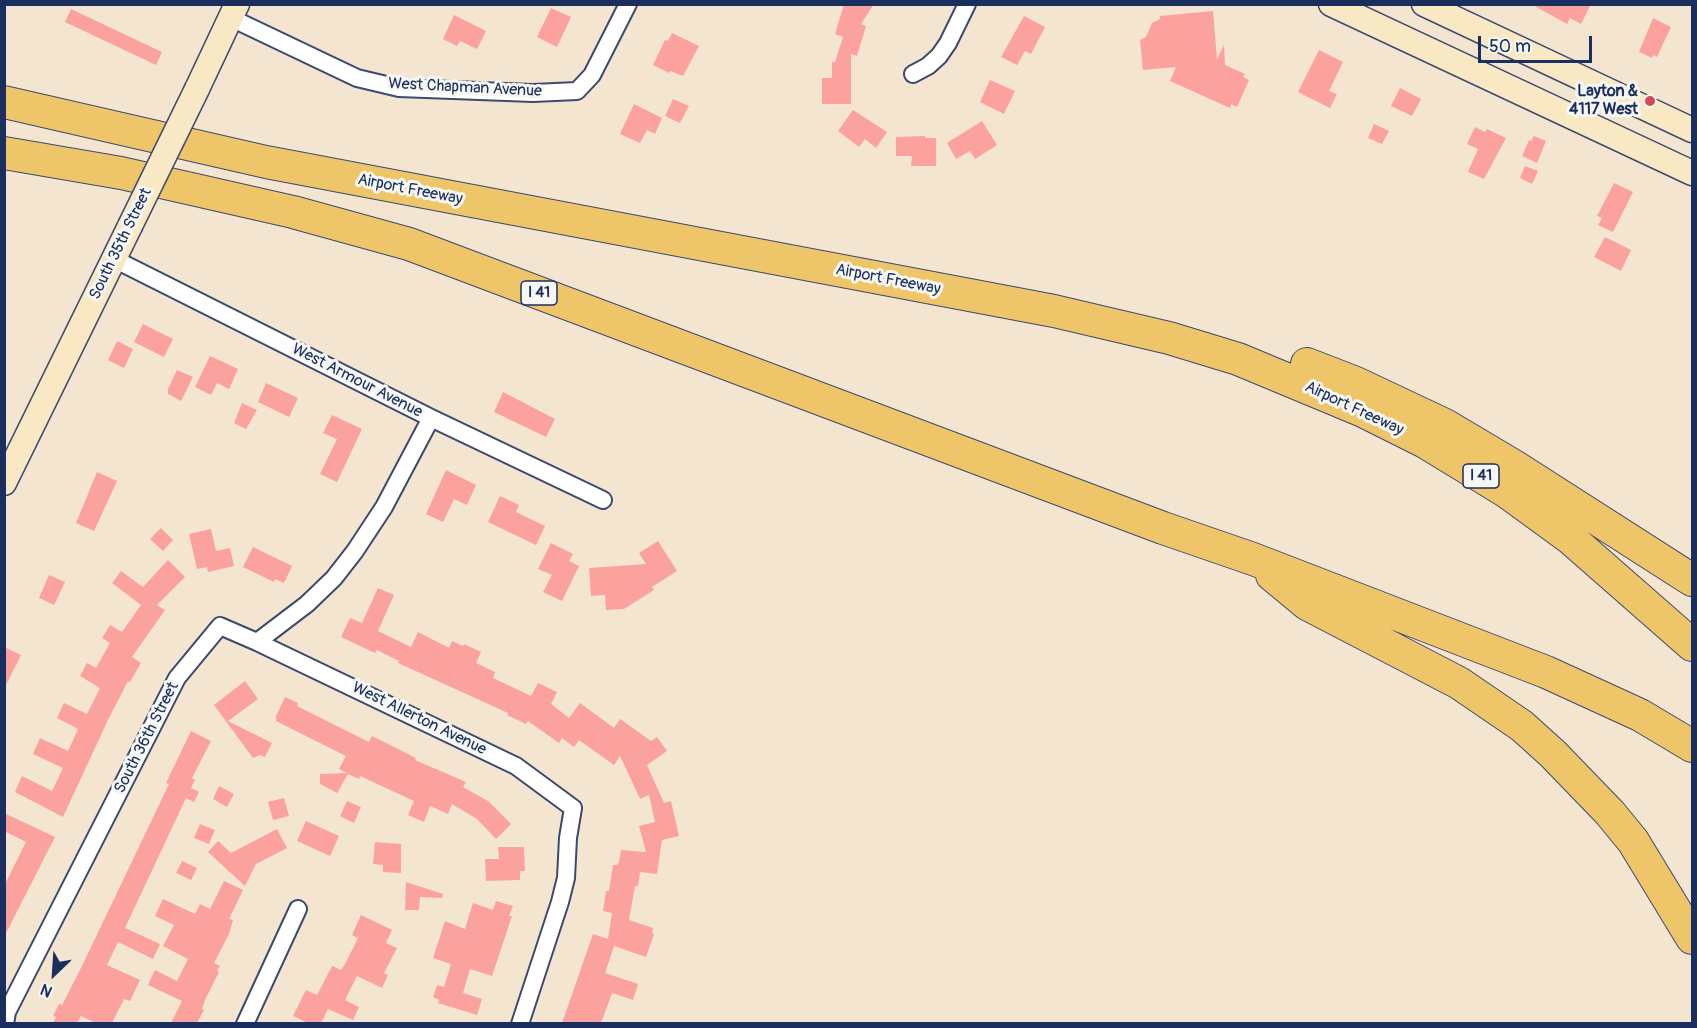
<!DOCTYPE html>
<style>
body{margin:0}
#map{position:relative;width:1697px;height:1028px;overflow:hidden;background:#f4e5d1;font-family:Pangolin,sans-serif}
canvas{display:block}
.frame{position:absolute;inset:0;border:6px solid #1b2f5e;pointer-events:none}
.north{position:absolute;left:24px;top:944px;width:60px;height:60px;-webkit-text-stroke:4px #f6f6f2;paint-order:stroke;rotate:205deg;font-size:16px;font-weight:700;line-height:24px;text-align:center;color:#1b2f5e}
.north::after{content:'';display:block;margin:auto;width:21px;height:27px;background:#1b2f5e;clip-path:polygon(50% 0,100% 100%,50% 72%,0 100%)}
.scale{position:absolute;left:1478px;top:36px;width:114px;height:27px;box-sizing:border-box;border:3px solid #1b2f5e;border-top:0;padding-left:8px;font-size:18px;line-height:21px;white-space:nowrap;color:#1b2f5e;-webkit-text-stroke:4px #f6f6f2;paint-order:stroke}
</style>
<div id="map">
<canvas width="1697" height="1028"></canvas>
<div class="frame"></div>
<div class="north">N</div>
<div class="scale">50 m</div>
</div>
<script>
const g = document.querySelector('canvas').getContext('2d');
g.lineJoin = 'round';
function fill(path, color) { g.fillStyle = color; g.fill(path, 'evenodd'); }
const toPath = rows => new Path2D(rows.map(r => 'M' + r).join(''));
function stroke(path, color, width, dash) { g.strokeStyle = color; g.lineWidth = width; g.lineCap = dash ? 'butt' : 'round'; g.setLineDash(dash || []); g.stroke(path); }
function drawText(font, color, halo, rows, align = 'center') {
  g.font = font + ' Pangolin,sans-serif'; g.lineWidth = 6; g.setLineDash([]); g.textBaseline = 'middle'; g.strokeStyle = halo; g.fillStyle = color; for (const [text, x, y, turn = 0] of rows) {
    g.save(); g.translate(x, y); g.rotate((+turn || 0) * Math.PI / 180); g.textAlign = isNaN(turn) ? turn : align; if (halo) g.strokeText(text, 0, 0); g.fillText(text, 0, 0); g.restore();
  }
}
fill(toPath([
 [844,4,874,4,861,24,866,26,857,56,851,54,851,104,822,104,822,78,832,78,832,62,835,62,843,37,835,34],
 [1531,4,1591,4,1581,24,1570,18,1567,24],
 [551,8,571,17,557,47,537,37],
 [71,9,162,52,156,65,65,22],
 [1213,11,1217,59,1224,45,1225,65,1245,74,1243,77,1249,80,1237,107,1231,104,1230,108,1170,81,1176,67,1143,70,1140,40,1146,37,1152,23,1160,19,1160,16],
 [454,15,486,31,477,49,460,41,457,46,443,39],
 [1024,16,1045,27,1031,54,1025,51,1017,65,1001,57],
 [1653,18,1671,27,1657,57,1653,55,1652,58,1639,52],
 [672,33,699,46,683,76,670,71,669,73,653,65,665,40,668,41],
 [1319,50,1343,62,1329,91,1337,94,1330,108,1298,92],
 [990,80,1015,91,1004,114,980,102],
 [1400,88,1421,99,1412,116,1391,106],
 [673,99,689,106,680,123,665,116],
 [634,104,662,118,655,134,647,130,640,143,620,134],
 [853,110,887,132,876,148,865,139,859,147,838,131],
 [982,121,997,145,975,159,970,151,956,159,947,143],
 [1374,124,1389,131,1382,144,1368,138],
 [1475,127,1485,132,1487,129,1506,138,1484,179,1468,172,1478,149,1467,144],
 [925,136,925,138,936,138,936,166,911,166,912,156,896,156,896,137],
 [1534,136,1546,141,1537,163,1522,156,1529,140,1531,141],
 [1525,166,1538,171,1532,184,1520,178],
 [1614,183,1633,192,1613,232,1598,225,1602,218,1597,216],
 [1605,237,1631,250,1621,271,1594,257],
 [143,324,173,339,164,357,134,342],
 [117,341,133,349,124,368,108,360],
 [210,356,238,369,229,389,217,383,211,395,195,387],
 [177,370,193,377,181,401,168,394,168,389],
 [266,383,298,398,289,417,258,402],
 [503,392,555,419,546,437,494,412],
 [242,403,257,410,246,429,234,423],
 [332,415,362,429,337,482,320,474,337,439,323,433],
 [446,470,476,485,467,505,454,499,443,522,426,514],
 [97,472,117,481,94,531,76,523],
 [500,496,519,505,516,512,545,526,536,545,488,522],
 [161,528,173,540,163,551,150,539],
 [211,529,216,551,230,548,234,566,208,572,207,567,197,569,189,534],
 [658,541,677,571,652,587,654,590,624,609,606,610,605,595,591,596,589,568,646,564,639,553],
 [551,543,573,554,569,561,579,566,562,601,543,592,552,575,538,569],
 [253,547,292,566,284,583,275,579,274,582,243,567],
 [168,560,185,577,157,605,165,610,132,657,141,663,130,682,128,681,108,720,63,817,15,792,22,776,52,791,63,768,33,754,40,738,68,751,78,729,57,718,64,703,87,714,100,688,80,676,87,663,96,668,110,643,102,638,110,625,122,632,141,605,112,583,121,571,143,587],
 [49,575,65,582,54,605,39,598],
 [378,588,394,595,378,631,411,647,418,632,449,648,452,641,463,646,464,644,481,652,476,663,495,672,493,678,531,696,538,683,557,692,551,704,569,718,580,703,614,728,620,719,651,741,657,737,667,751,647,765,664,803,671,801,679,836,662,840,657,874,640,872,638,886,635,886,629,920,653,928,652,933,654,934,646,957,614,946,605,973,638,984,633,1000,612,993,601,1023,562,1023,593,934,608,939,612,913,603,911,606,891,609,891,613,865,617,865,619,862,621,850,646,852,639,826,655,822,649,795,640,799,620,756,614,765,579,740,574,747,562,738,559,743,528,721,526,724,507,715,508,713,398,663,399,661,377,650,375,653,341,637,350,618,362,623],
 [4,647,21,655,4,689],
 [245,681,258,699,228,721,272,743,265,757,260,755,253,758,214,705],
 [285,697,298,703,297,706,369,742,372,736,416,758,415,760,466,782,463,787,488,801,511,824,496,839,477,819,452,804,448,814,430,806,424,822,408,815,414,801,360,776,359,779,348,774,337,793,320,784,320,774,347,773,339,769,346,756,276,721,276,716],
 [191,731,211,741,192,778,195,780,191,788,199,792,194,802,186,798,125,928,160,944,153,959,118,942,107,965,140,980,130,1001,124,999,112,1023,96,1023,81,1016,77,1023,53,1023,56,1017,53,1016,59,1004,62,1005,82,966,169,784,166,783],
 [219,786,234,794,227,807,213,799],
 [284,798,289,816,273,820,268,802],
 [347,801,361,807,354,823,340,816],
 [4,813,55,837,4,937,4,886,26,842,4,831],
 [306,821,339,836,330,856,297,841],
 [200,824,215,830,209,844,194,838],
 [277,829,287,848,256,864,245,886,208,852,218,841,231,853],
 [375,842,401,844,401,873,383,872,383,865,373,864],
 [498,847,524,847,525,871,520,871,520,880,486,881,485,859,499,859],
 [182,861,197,868,191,880,176,873],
 [224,881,243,890,229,919,233,920,229,934,214,963,220,966,217,971,219,972,205,1000,202,1009,204,1010,197,1023,171,1023,182,1001,148,985,155,970,177,981,188,959,163,946,174,925,155,916,163,899,195,914,200,904,210,909],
 [406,882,443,894,442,898,420,897,419,910,405,910],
 [496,901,513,906,509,916,512,916,492,976,470,969,463,993,482,999,477,1015,438,1003,439,1000,433,997,437,985,444,987,451,964,433,958,445,921,465,929,473,903,493,910],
 [361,915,392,930,386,943,397,948,384,973,388,975,382,988,357,976,345,1000,359,1007,353,1020,328,1009,321,1023,308,1023,293,1016,306,990,317,995,332,966,341,970,345,964,358,938,352,935]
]), '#fca29e');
const street = toPath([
 [231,18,357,78,399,88,533,93,577,91,592,75,628,4],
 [913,74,928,66,939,56,948,43,967,4],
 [114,259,431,418,603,500],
 [257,642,516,766,573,808,568,838,566,878,560,902,520,1024],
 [5,1024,7,1012,177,678,220,626,257,642,307,604,334,578,355,551,384,507,431,418],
 [245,1024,298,909]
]);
const secondary = toPath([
 [1331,4,1692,173],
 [1424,4,1692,130],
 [197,89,237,4],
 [4,483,130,226]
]);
const highway = toPath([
 [4,102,266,162,1054,311,1169,338,1238,359,1363,411,1425,442,1507,492,1570,538,1692,645],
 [4,153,121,173,293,212,409,244,1163,528,1253,559,1546,672,1640,715,1692,746],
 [1307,364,1356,383,1445,425,1514,466,1692,580],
 [1272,575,1307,604,1459,683,1522,726,1553,754,1610,813,1633,841,1692,938]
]);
stroke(street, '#3c4a6f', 20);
stroke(secondary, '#3c4a6f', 27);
stroke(highway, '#3c4a6f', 34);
stroke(street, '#fff', 16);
stroke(secondary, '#f8e8c3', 24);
stroke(highway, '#eec569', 32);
const secondaryBridge = toPath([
 [130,226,197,89]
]);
stroke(secondaryBridge, '#3c4a6f', 27, []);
stroke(secondaryBridge, '#f8e8c3', 24);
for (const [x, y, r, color] of [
 [1650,101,6,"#d1495b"]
]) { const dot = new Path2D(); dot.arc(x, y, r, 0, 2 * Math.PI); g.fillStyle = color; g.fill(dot); stroke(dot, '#f6f6f2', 2); }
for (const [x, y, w] of [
 [539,293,36],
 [1481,476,36]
]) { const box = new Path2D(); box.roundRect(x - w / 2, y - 12, w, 24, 4.5); g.fillStyle = '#f6f6f2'; g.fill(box); stroke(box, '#1b2f5e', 1.5); }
drawText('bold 15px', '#1b2f5e', null, [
 ["I 41",539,293],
 ["I 41",1481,476]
]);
drawText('16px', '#1b2f5e', '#f6f6f2', [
 ["West Chapman Avenue",465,88,3],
 ["Airport Freeway",410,190,11],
 ["South 35th Street",121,244,-64],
 ["Airport Freeway",888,280,11],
 ["West Armour Avenue",357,381,27],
 ["Airport Freeway",1354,409,25],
 ["West Allerton Avenue",419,719,26],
 ["South 36th Street",147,738,-63]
]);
drawText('bold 16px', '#1b2f5e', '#f6f6f2', [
 ["Layton &",1638,92],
 ["4117 West",1638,110]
], 'right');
</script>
